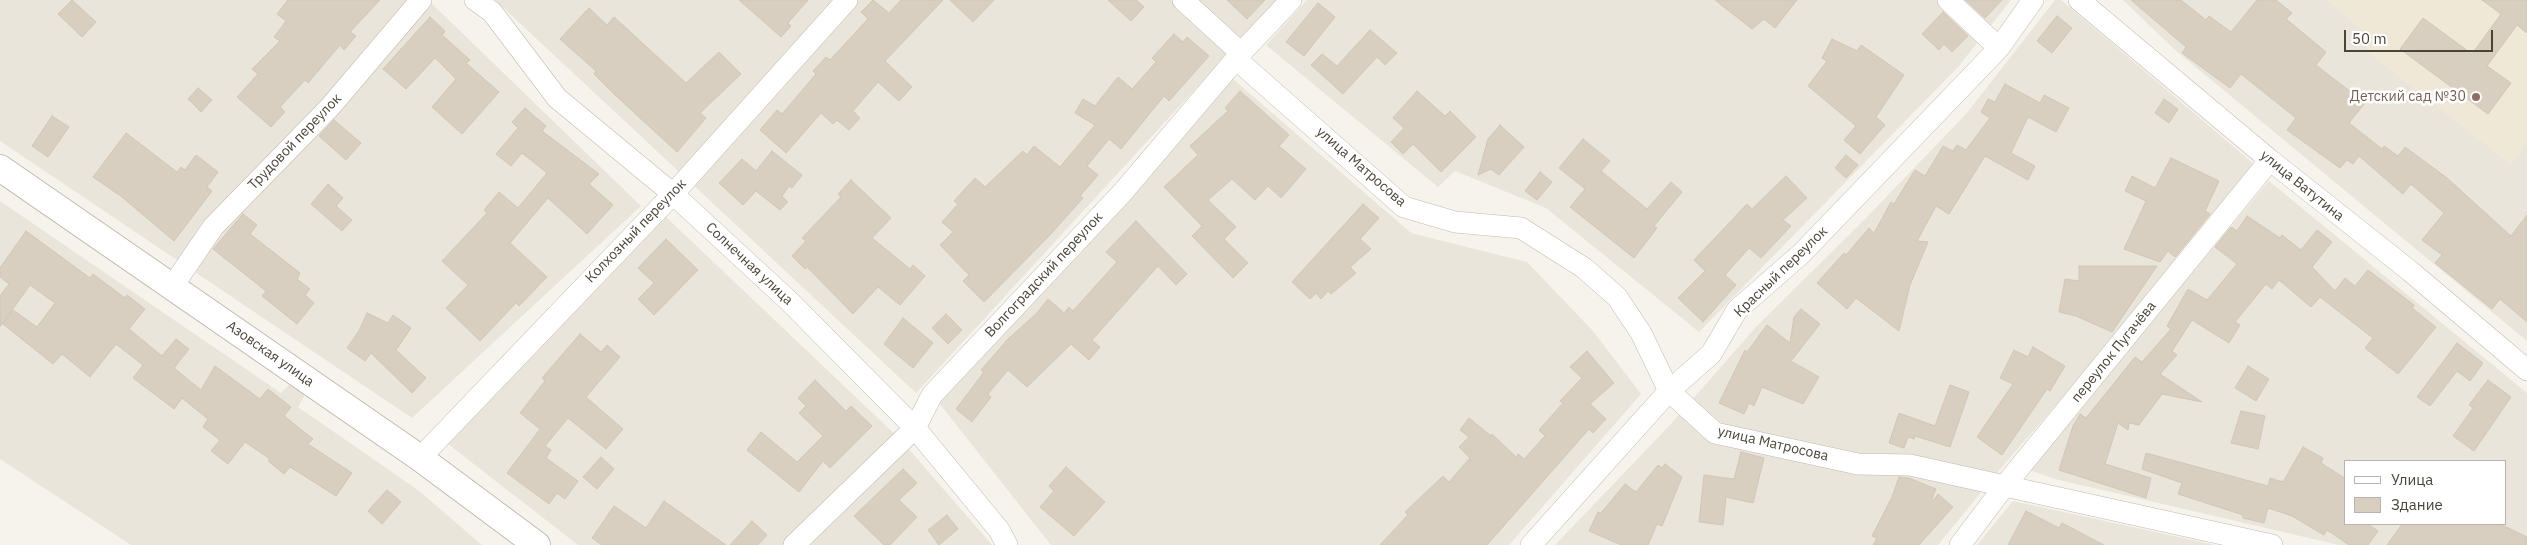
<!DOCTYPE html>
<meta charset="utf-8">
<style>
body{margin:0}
#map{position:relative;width:2527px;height:545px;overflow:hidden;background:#f6f3ec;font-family:"IBM Plex Sans",sans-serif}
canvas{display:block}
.legend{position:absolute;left:2344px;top:460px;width:162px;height:65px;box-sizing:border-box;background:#fff;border:1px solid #b7b4b0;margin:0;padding:6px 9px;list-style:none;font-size:15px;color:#4b4439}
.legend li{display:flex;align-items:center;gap:10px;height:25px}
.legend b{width:25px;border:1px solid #b7b4b0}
.scale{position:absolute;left:2344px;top:30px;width:149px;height:22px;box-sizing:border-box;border:2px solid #4b4439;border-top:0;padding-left:6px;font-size:15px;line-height:18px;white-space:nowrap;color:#4b4439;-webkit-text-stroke:4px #fff;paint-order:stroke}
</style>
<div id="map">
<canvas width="2527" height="545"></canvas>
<ul class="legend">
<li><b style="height:6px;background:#fff"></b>Улица</li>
<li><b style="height:14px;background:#d8cfc1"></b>Здание</li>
</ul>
<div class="scale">50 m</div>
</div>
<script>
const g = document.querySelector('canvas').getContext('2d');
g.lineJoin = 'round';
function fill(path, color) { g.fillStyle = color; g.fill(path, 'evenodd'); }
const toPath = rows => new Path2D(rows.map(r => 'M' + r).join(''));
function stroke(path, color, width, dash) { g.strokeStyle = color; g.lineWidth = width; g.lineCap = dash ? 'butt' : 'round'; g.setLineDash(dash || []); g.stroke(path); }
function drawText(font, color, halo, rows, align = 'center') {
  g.font = font + ' "IBM Plex Sans",sans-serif'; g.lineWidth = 5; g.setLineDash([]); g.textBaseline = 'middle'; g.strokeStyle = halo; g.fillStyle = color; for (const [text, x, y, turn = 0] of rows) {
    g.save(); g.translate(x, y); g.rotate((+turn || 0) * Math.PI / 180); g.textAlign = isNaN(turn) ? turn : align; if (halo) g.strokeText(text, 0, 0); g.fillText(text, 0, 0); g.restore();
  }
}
fill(toPath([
 [0,0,428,0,641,206,412,418,0,141],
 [495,0,1277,0,916,393],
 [1307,0,2011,0,1958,67,1699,332,1546,208,1455,171,1438,187,1266,45],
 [2055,0,2061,0,2255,165,2167,277,2001,468,1938,545,1555,545,1669,426,1756,327,1866,218,1966,114],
 [2123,0,2527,0,2527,341,2175,50],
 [1233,79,1411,233,1527,262,1593,331,1641,394,1509,545,1051,545,939,403],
 [2269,181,2527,393,2527,545,2339,545,2055,479,2027,469],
 [2346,461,2506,461,2506,524,2346,524],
 [0,201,281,393,291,383,306,393,298,407,418,490,482,545,131,545,0,459],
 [666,217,901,440,992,545,578,545,448,444],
 [2013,501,2215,545,1977,545]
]), '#eae5da');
fill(toPath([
 [2327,0,2527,0,2527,144,2511,165,2365,50,2372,39]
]), '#efe8d6');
const building = toPath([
 [72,0,96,22,82,37,58,14,72,0],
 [288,0,380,0,350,32,356,36,344,50,340,45,308,83,305,80,280,107,285,112,271,127,237,97,258,74,252,69,280,41,274,37,286,21,277,14,288,0],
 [739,0,808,0,788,23,791,26,781,37,739,0],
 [873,0,889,13,901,0,943,0,885,61,912,87,899,101,878,82,853,111,860,118,849,130,837,120,833,124,821,113,786,153,760,130,777,110,782,114,816,74,813,71,826,57,830,60,868,19,861,12,873,0],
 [950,0,994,0,973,22,950,0],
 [1108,0,1136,0,1144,7,1131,21,1108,0],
 [1227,0,1265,0,1247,19,1227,0],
 [1715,0,1797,0,1775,28,1764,19,1752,29,1715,0],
 [1966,0,2002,0,1985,18,1966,0],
 [2131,0,2181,0,2206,20,2209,16,2231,32,2257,0,2276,0,2292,13,2286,19,2326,52,2316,65,2365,103,2349,123,2382,149,2384,146,2398,156,2405,147,2447,178,2511,236,2527,215,2527,322,2500,299,2492,309,2435,263,2442,255,2422,240,2444,213,2411,184,2403,194,2359,156,2353,164,2347,160,2340,168,2287,130,2296,118,2241,74,2230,88,2182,53,2186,47,2131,0],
 [2482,0,2527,0,2527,33,2517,25,2487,66,2511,83,2488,114,2400,49,2423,18,2472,54,2501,14,2482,0],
 [1318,3,1335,17,1304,56,1286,42,1318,3],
 [589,8,607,25,614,17,686,83,719,52,741,74,700,113,706,118,677,152,614,94,594,74,596,71,560,39,589,8],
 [1943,12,1968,36,1952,52,1944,44,1939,50,1922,34,1943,12],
 [2057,16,2072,28,2052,53,2037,41,2057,16],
 [430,17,445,31,442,35,470,60,466,63,499,92,462,134,432,107,456,79,435,58,406,89,383,69,430,17],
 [1370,30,1397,53,1385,65,1377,57,1343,94,1311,65,1322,54,1337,66,1370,30],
 [1174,34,1183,42,1187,37,1209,56,1169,101,1164,96,1121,149,1109,139,1087,166,1098,175,1080,196,1083,198,1050,235,984,302,963,281,969,275,940,245,953,232,942,222,958,204,954,201,975,178,985,187,1023,151,1027,155,1034,146,1060,167,1095,125,1075,113,1083,99,1095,106,1118,77,1132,89,1156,62,1152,58,1174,34],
 [1832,39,1857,51,1861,45,1904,75,1876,117,1885,125,1860,154,1844,140,1856,126,1808,86,1827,61,1822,58,1832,39],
 [2005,84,2040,103,2044,95,2069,108,2056,132,2028,117,2011,153,2035,166,2028,180,1985,156,1949,214,1936,206,1917,241,1928,242,1910,285,1899,331,1856,298,1847,309,1817,283,1844,253,1846,255,1869,228,1874,233,1891,202,1894,204,1915,170,1925,176,1943,146,1953,151,1957,145,1966,150,1990,118,1981,112,1988,99,1995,102,2005,84],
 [198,88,212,100,201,112,188,99,198,88],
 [1240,91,1289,135,1279,146,1306,169,1281,198,1268,186,1255,200,1232,179,1208,200,1236,227,1224,239,1248,263,1233,278,1192,236,1202,226,1164,187,1198,155,1190,146,1228,111,1225,108,1240,91],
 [1417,91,1445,116,1450,111,1476,137,1441,172,1413,144,1403,154,1391,142,1404,128,1393,118,1417,91],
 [2164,99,2178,109,2169,123,2155,113,2164,99],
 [525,108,546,126,542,131,599,174,589,184,613,205,587,234,548,198,510,243,547,277,519,306,516,303,480,341,446,308,468,285,442,261,487,213,484,210,499,192,518,208,547,173,522,153,511,166,496,154,518,128,512,122,525,108],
 [52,116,69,127,48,157,32,146,52,116],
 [334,120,361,143,346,160,319,136,334,120],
 [1500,125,1524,147,1499,175,1491,169,1478,175,1488,139,1500,125],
 [126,133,177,172,181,167,185,170,196,155,218,172,207,187,212,191,174,241,122,197,93,177,126,133],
 [1583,139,1610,161,1601,171,1647,209,1671,182,1682,192,1654,226,1657,228,1634,258,1570,207,1585,189,1559,168,1583,139],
 [772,151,802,175,792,188,789,186,782,196,788,202,780,210,756,191,743,205,719,183,742,159,756,171,772,151],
 [1846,155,1858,165,1846,178,1835,168,1846,155],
 [2171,158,2219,181,2205,211,2210,214,2175,257,2168,251,2160,262,2124,249,2146,201,2125,191,2132,176,2155,188,2171,158],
 [1540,172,1552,182,1537,200,1525,191,1540,172],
 [1786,176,1807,198,1783,220,1791,226,1761,258,1749,248,1725,275,1736,285,1703,322,1678,298,1705,271,1694,260,1747,204,1752,209,1786,176],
 [851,180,891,218,872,238,910,269,913,265,925,276,900,305,878,287,853,314,807,267,805,269,792,256,806,241,802,238,841,197,838,194,851,180],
 [328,184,343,198,336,206,352,220,342,231,311,204,328,184],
 [1363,204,1379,218,1360,239,1371,249,1350,267,1356,273,1331,294,1328,291,1321,299,1316,293,1310,299,1292,282,1363,204],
 [243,214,257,225,250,234,300,273,297,279,310,289,305,295,314,303,297,324,262,296,266,291,213,249,243,214],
 [2247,216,2280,238,2282,235,2301,250,2317,230,2332,242,2312,267,2335,291,2345,278,2355,286,2368,270,2414,305,2412,308,2436,327,2398,374,2365,348,2373,338,2320,297,2311,307,2279,280,2272,289,2266,284,2235,322,2240,325,2229,343,2192,320,2172,351,2177,355,2160,374,2202,402,2162,394,2139,425,2129,423,2128,430,2118,423,2105,464,2151,478,2146,498,2059,470,2073,426,2080,414,2086,418,2135,357,2142,362,2171,329,2167,326,2188,289,2207,300,2237,264,2215,247,2231,227,2237,231,2247,216],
 [1136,221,1187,274,1176,285,1158,266,1092,340,1100,347,1089,360,1071,344,1027,387,1008,370,988,394,991,397,972,422,956,409,984,372,981,370,1008,339,1037,313,1048,299,1064,313,1069,307,1073,311,1117,262,1106,252,1136,221],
 [26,231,90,278,93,274,125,298,127,295,145,309,129,329,162,356,176,339,189,349,174,368,201,390,215,366,260,399,268,389,291,407,284,416,313,439,308,444,352,473,336,496,290,467,284,474,268,461,270,459,245,442,228,464,211,451,220,440,203,427,208,419,182,398,174,409,133,378,143,365,116,344,90,377,62,354,53,364,3,324,13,310,37,327,55,303,30,285,0,327,0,296,9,284,0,277,0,268,26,231],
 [666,239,698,270,654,315,638,299,654,283,638,268,666,239],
 [2079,266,2157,266,2112,332,2076,316,2059,312,2065,279,2079,281,2079,266],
 [1801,309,1820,324,1791,361,1819,377,1803,404,1762,387,1754,406,1749,403,1744,414,1719,403,1745,350,1747,352,1767,325,1790,343,1794,317,1801,309],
 [367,313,388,323,393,315,411,328,396,350,426,378,412,393,371,353,365,361,347,348,359,331,367,313],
 [946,314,962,330,948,344,932,328,946,314],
 [903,318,933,343,913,368,884,344,903,318],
 [580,334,601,352,607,345,620,357,586,397,623,429,606,449,568,418,545,446,551,450,546,458,578,481,565,499,557,493,549,504,507,473,540,429,520,413,545,381,542,378,580,334],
 [2457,343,2483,363,2470,381,2457,371,2430,406,2417,397,2457,343],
 [2033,347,2065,366,2050,391,2047,389,2002,455,1977,437,2013,384,2000,378,2014,350,2028,357,2033,347],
 [1587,351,1614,383,1590,404,1606,419,1593,433,1589,429,1487,545,1380,545,1408,515,1405,512,1443,476,1449,482,1470,458,1459,447,1469,437,1460,430,1469,418,1491,436,1492,434,1516,457,1518,454,1524,459,1545,436,1539,430,1563,403,1560,401,1582,378,1570,367,1587,351],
 [2248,366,2269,379,2256,401,2235,388,2248,366],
 [815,380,846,411,851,406,872,426,830,468,823,461,799,492,747,450,761,432,797,462,823,436,799,413,806,406,798,398,815,380],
 [2488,380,2511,397,2474,451,2453,436,2473,408,2469,405,2488,380],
 [1950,385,1969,392,1950,447,1915,436,1914,439,1908,437,1904,448,1889,443,1899,413,1935,426,1950,385],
 [2241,411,2265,416,2258,449,2231,443,2241,411],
 [2303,447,2323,458,2321,463,2346,479,2346,524,2368,524,2378,531,2368,545,2349,545,2327,530,2324,535,2292,516,2268,508,2264,523,2243,518,2243,515,2178,494,2182,483,2142,469,2146,453,2268,486,2270,478,2283,482,2303,447],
 [1741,452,1764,458,1753,503,1726,497,1723,525,1699,522,1704,475,1734,479,1741,452],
 [601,457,614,469,597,489,583,477,601,457],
 [1665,464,1682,477,1662,526,1657,524,1648,545,1621,545,1589,531,1598,512,1601,513,1625,484,1636,492,1658,465,1662,468,1665,464],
 [1066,467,1105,502,1074,536,1040,507,1054,491,1049,486,1066,467],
 [903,469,917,483,899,500,917,517,890,545,884,545,854,516,903,469],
 [1899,477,1909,478,1936,489,1932,499,1934,500,1938,494,1953,507,1919,545,1873,545,1877,538,1872,536,1892,497,1899,477],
 [387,490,401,502,382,524,368,511,387,490],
 [664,501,726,545,602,545,592,538,614,506,646,528,664,501],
 [2026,511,2059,528,2062,523,2104,545,2008,545,2026,511],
 [947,515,958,529,939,545,928,530,947,515],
 [752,521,767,535,758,545,730,545,752,521],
 [2402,524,2500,524,2527,537,2527,545,2387,545,2402,524]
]);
fill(building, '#d8cfc1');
stroke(building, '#d3c7b4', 1);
const minor = toPath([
 [475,0,492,12,557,98,673,194,789,301,915,428,999,530,1007,545],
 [1183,0,1241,53],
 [1948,0,1999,48],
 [2079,0,2270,160,2410,271,2527,370],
 [1236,59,1404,207,1455,222,1521,228,1584,268,1617,297,1641,333,1669,391,1715,433,1858,464,1910,465,2272,545],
 [172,287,213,227,330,107,421,0],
 [420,458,673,194,847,0],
 [794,545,915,428,932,395,1122,193,1241,53,1291,0],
 [1531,545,1669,391,1711,354,1737,310,1802,253,1999,48,2033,0],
 [1960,545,2006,484,2270,160]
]);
const tertiary = toPath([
 [0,168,420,458,537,545]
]);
stroke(minor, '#c2bbae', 22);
stroke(tertiary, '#c2bbae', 28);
stroke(minor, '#fff', 21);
stroke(tertiary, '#fff', 26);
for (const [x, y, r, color] of [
 [2476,97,5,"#8d6e63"]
]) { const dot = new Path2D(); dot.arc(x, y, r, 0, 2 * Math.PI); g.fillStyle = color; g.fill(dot); stroke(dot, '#fff', 2); }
drawText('14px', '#785e54', '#fff', [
 ["Детский сад №30",2466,97]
], 'right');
drawText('14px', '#4b4439', '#fff', [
 ["Трудовой переулок",295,142,-46],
 ["улица Матросова",1361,167,41],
 ["улица Ватутина",2302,186,39],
 ["Колхозный переулок",636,231,-46],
 ["Солнечная улица",749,264,43],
 ["Красный переулок",1781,272,-44],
 ["Волгоградский переулок",1044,275,-47],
 ["переулок Пугачёва",2114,352,-51],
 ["Азовская улица",270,354,35],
 ["улица Матросова",1773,444,13]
]);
</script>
